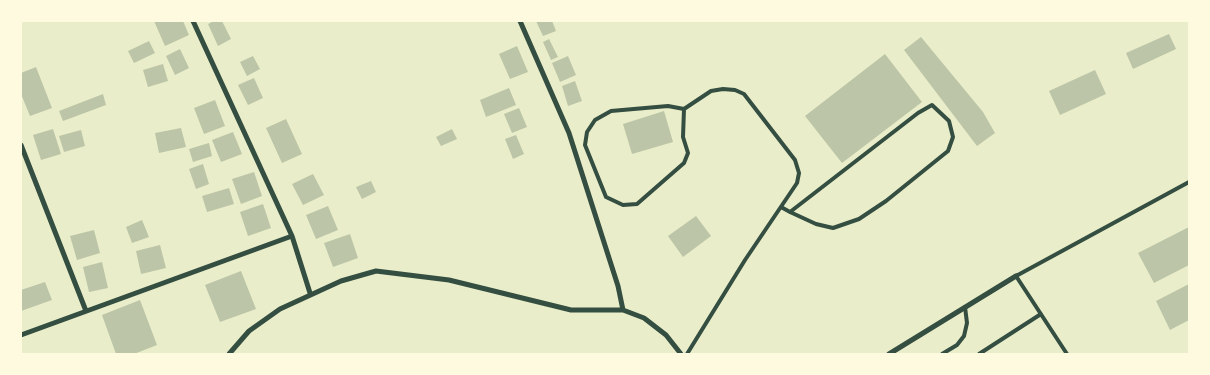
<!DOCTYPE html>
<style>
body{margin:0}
#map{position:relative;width:1210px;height:375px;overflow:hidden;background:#e9edc9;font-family:"Archivo Narrow",sans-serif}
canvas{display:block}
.frame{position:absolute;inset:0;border:22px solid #fefae0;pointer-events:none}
</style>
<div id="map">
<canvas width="1210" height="375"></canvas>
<div class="frame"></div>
</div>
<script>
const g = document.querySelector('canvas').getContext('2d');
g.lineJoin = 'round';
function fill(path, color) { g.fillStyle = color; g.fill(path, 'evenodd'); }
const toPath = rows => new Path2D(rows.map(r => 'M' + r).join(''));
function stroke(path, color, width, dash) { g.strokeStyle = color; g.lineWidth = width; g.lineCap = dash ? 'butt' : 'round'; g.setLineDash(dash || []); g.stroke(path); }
fill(toPath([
 [154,21,183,21,189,35,165,46],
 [214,21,222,21,231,39,218,46,208,24],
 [536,21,552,21,556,31,543,36],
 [1169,34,1176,49,1133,69,1126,53],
 [921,37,983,112,995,133,977,146,904,50],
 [549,39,558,57,551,60,543,42],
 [149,41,155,53,134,63,128,51],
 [517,46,528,72,510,79,499,54],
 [180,49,189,68,175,75,166,56],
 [885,54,922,102,842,163,805,116],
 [253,56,260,69,247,76,240,62],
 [568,56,576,75,560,82,552,63],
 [163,64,168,81,148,87,143,70],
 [36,67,52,108,30,116,21,94,21,73],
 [1095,70,1106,94,1060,115,1049,91],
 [254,78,263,98,248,105,238,85],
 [575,81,582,101,568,106,562,86],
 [509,88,516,105,486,117,480,100],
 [103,94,106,105,63,121,59,111],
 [215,100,225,126,204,134,194,108],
 [519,108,527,127,512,133,504,114],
 [664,111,673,142,632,154,623,124],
 [286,119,302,154,282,163,266,128],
 [181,128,186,147,159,153,155,133],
 [53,129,61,154,41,160,33,135],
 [452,129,457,139,441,146,436,137],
 [81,130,85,146,64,152,59,136],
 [233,132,242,154,221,162,212,140],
 [516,135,524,154,513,159,505,139],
 [209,143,212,156,193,162,189,149],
 [203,164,209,184,196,189,189,169],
 [254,172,262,196,241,204,232,179],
 [313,174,324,195,303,205,292,184],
 [371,181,376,192,362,199,356,187],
 [229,188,234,204,207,212,202,196],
 [263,204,271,228,248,236,240,212],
 [328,206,338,230,316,239,306,215],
 [696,216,711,236,683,257,668,236],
 [142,220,149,237,132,243,126,227],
 [1189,227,1189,265,1154,283,1138,253],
 [94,230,100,253,77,260,70,236],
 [350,234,358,258,333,267,324,243],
 [160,245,166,268,141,274,136,251],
 [102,262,108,288,89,292,83,267],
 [241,271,256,309,220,322,205,285],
 [45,282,52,300,21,311,21,290],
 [1189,284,1189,320,1170,330,1156,301],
 [140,300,157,345,134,354,116,354,102,315]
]), '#bcc5a7');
stroke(toPath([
 [684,109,668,106,611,111,595,120,587,132,585,145,606,197,623,205,637,204,684,163,688,153,683,137,684,109,711,91,723,89,735,90,744,94,795,160,799,173,797,183,745,260,687,354],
 [781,207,790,212,816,224,833,228,859,219,886,201,948,151,953,137,949,121,932,105,918,113,790,212],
 [942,354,957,345,964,336,967,323,965,307],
 [979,354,1041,314],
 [1067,354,1016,276,1189,182]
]), '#344e41', 4);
stroke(toPath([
 [193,21,292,236,310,293],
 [520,21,569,133,618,286,623,310],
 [21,145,86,311],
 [21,335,292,236],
 [229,354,249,331,280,309,341,281,376,271,449,280,571,310,623,310,644,318,666,335,681,354],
 [889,354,1016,276]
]), '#344e41', 5);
</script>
